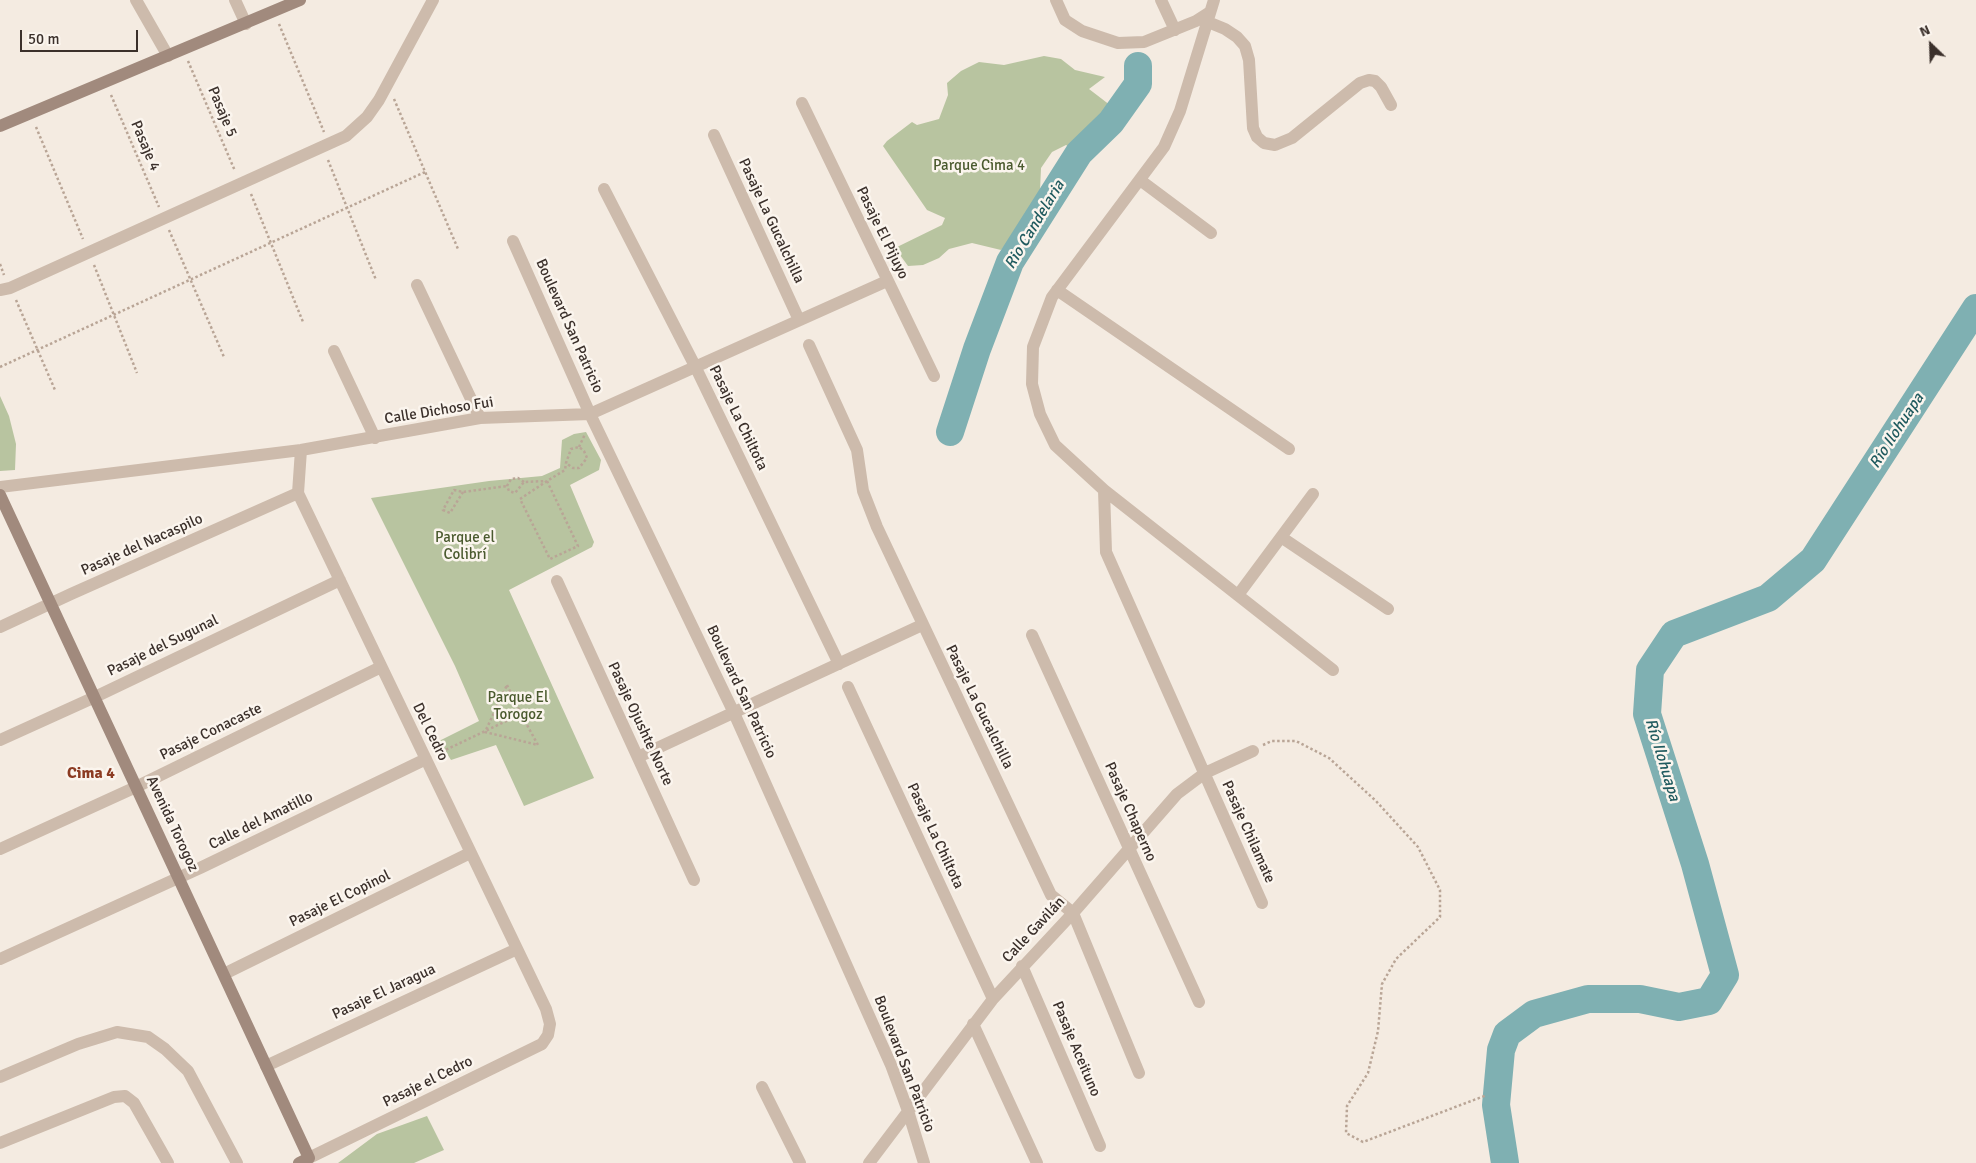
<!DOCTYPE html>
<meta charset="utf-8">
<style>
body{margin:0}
#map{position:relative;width:1976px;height:1163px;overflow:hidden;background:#f4ebe1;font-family:Signika,sans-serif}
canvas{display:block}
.north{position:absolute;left:1906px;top:20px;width:50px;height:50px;-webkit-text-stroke:4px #fbf5ee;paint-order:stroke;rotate:336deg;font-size:14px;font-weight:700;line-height:20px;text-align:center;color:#3b302b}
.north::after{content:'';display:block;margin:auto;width:18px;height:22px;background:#3b302b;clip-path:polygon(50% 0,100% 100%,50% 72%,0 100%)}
.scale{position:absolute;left:20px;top:30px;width:118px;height:22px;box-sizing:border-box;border:2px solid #3b302b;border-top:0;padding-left:6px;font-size:15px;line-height:18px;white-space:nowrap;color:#3b302b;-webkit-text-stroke:4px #fbf5ee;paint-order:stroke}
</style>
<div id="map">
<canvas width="1976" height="1163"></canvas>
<div class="north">N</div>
<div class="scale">50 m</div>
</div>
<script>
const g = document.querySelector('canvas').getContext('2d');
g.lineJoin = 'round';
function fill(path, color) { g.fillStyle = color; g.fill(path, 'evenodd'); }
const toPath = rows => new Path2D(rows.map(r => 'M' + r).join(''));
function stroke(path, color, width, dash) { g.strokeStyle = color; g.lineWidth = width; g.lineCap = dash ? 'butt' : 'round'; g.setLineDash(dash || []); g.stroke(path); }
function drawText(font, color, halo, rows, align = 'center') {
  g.font = font + ' Signika,sans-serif'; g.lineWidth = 5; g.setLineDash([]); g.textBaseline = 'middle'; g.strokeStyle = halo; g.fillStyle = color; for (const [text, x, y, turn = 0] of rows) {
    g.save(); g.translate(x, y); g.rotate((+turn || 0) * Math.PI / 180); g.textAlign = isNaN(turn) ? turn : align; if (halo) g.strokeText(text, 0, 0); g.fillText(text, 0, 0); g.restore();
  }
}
fill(toPath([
 [1044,56,1061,59,1075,70,1105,77,1089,89,1119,112,1101,132,1094,127,1079,153,1066,145,1052,152,1041,168,1040,191,1026,220,1001,250,972,243,949,249,939,258,923,265,908,266,895,248,942,225,945,218,927,210,883,146,887,141,912,122,917,125,939,119,948,95,947,83,961,71,979,62,1004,65],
 [0,396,9,416,16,444,15,470,0,471],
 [586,432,601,460,599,470,570,485,594,542,592,547,509,590,594,778,524,806,496,745,451,760,439,741,479,721,455,666,371,498,489,481,542,476,560,468,562,440,574,434],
 [427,1116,444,1150,414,1163,338,1163,377,1134]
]), '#b8c4a0');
stroke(toPath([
 [950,432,977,349,1010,262,1079,153,1111,122,1138,84,1138,66],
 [1505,1163,1496,1105,1501,1050,1507,1034,1534,1014,1588,999,1640,999,1679,1007,1709,1001,1725,975,1695,864,1647,714,1650,670,1674,634,1768,598,1813,560,1976,308]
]), '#7fb0b2', 28);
stroke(toPath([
 [279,24,324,132],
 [188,61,235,171],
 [111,95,159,207],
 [394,99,458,249],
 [36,127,83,239],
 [328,160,376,280],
 [251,194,303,322],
 [169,230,224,357],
 [0,264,4,275],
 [94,265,137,373],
 [16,300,55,390],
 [0,367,425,172],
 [579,447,585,434],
 [547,481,578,546,550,559,520,499,547,481,565,470,566,463,571,449,579,447,584,451,587,458,579,468,573,468,566,463],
 [524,482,518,478,511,479,507,486,509,491,515,493,524,482,546,481],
 [463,492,450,513,443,510,454,490,463,492,507,486],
 [507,685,521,714,538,745,485,732,507,685],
 [1263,745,1272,741,1296,741,1329,758,1376,801,1418,847,1440,890,1440,917,1396,959,1382,984,1378,1031,1368,1073,1347,1106,1346,1133,1363,1142,1487,1095],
 [437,754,521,714]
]), '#b9a596', 2.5, [2.5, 2.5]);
stroke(toPath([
 [136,0,168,56],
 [235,0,246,24],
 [1056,0,1065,20,1082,31,1118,43,1144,42,1196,21,1210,12],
 [1161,0,1175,30],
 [1214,0,1180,111,1164,147,1052,297,1033,347,1032,384,1040,414,1055,445,1104,490,1333,670],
 [1208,22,1225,29,1237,37,1245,46,1249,60,1253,128,1257,137,1264,143,1275,145,1292,138,1360,83,1369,80,1375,81,1381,87,1391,105],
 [802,103,934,376],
 [714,135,799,320],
 [1140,180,1211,233],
 [604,189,695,366,839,664],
 [513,241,590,414,734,713,891,1065,908,1111,924,1163],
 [417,285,480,418],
 [0,290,10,288,346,136,367,117,379,100,433,0],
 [1057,290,1289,449],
 [809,345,857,450,863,491,877,527,1051,895,1073,913,1139,1073],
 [334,351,375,438],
 [301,450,298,493,546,1009,550,1024,548,1035,542,1044,309,1158],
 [0,487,301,450,480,418,590,414,887,281],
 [1104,490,1106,552,1262,903],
 [1281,537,1388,609],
 [557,581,694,880],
 [1238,595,1313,494],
 [0,627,71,594,298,493],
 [1032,635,1199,1002],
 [848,687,993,999],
 [0,740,95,697,340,580],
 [638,757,922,625],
 [0,849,136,787,381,667],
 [0,959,200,868,426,759],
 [1022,966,1100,1146],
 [224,974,470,853],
 [973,1024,1037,1163],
 [266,1066,517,949],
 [0,1077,78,1044,117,1032,148,1037,165,1049,188,1071,237,1163],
 [762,1087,800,1163],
 [0,1143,114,1097,125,1096,134,1103,168,1163],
 [869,1163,993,999,1073,913,1177,794,1205,773,1253,751]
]), '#cdbbac', 12);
stroke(toPath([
 [0,126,300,0],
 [0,495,309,1158,299,1163]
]), '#a18a7d', 12);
drawText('15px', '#3b302b', '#fbf5ee', [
 ["Pasaje 5",222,112,67],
 ["Pasaje 4",145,146,67],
 ["Pasaje La Gucalchilla",771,221,65],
 ["Pasaje El Pijuyo",882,233,64],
 ["Boulevard San Patricio",569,326,66],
 ["Calle Dichoso Fui",439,411,-9],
 ["Pasaje La Chiltota",738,418,64],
 ["Pasaje del Nacaspilo",142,545,-24],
 ["Pasaje del Sugunal",163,646,-26],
 ["Boulevard San Patricio",741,692,65],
 ["Pasaje La Gucalchilla",979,707,64],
 ["Pasaje Ojushte Norte",640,724,65],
 ["Pasaje Conacaste",211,732,-26],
 ["Del Cedro",430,732,64],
 ["Pasaje Chaperno",1130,812,66],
 ["Calle del Amatillo",261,821,-26],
 ["Avenida Torogoz",172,824,65],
 ["Pasaje Chilamate",1248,832,66],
 ["Pasaje La Chiltota",935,836,65],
 ["Pasaje El Copinol",340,899,-26],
 ["Calle Gavilán",1034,930,-47],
 ["Pasaje El Jaragua",384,992,-25],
 ["Pasaje Aceituno",1076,1049,67],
 ["Boulevard San Patricio",904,1064,69],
 ["Pasaje el Cedro",428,1082,-26]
]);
drawText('15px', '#4a5a2e', '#fbf5ee', [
 ["Parque Cima 4",979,166],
 ["Parque el",465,538],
 ["Colibrí",465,555],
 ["Parque El",518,698],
 ["Torogoz",518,715]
]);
drawText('italic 16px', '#1f5a5e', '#fbf5ee', [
 ["Rio Candelaria",1035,225,-59],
 ["Río Ilohuapa",1897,431,-57],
 ["Río Ilohuapa",1662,760,73]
]);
drawText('bold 16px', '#8c3b22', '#fbf5ee', [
 ["Cima 4",91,774]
]);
</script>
